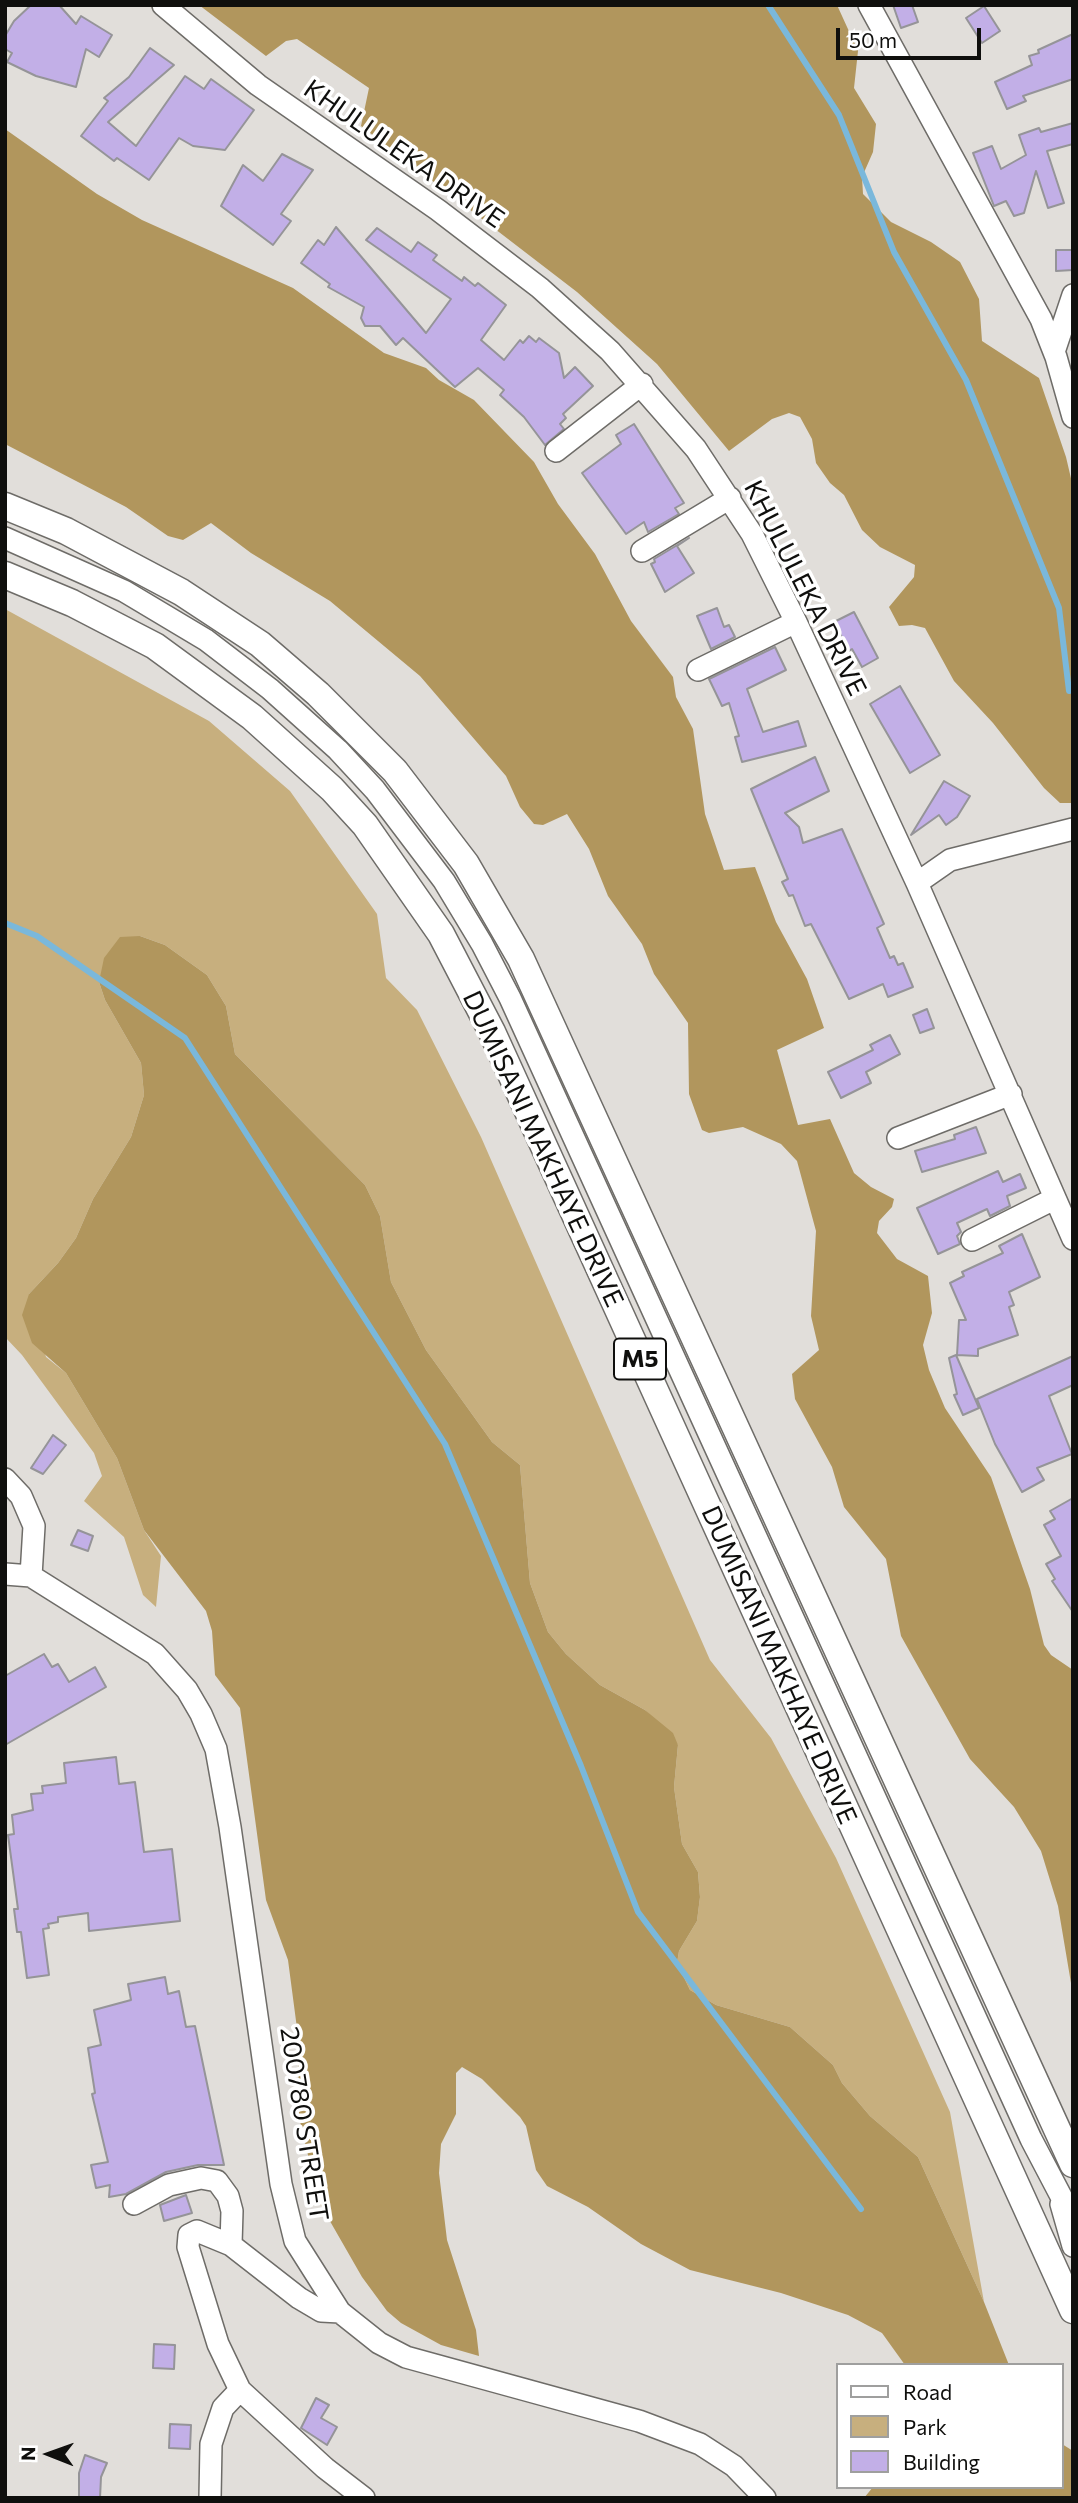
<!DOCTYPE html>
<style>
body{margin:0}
#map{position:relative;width:1078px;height:2503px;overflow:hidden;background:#e1deda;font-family:Commissioner,sans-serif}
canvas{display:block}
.frame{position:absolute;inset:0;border:7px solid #0f0f0d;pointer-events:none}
.legend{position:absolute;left:836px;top:2363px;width:228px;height:126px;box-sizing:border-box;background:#fff;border:2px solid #9f9f9e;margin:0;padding:9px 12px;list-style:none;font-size:21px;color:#0f0f0d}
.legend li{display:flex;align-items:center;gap:14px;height:35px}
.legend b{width:35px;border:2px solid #9f9f9e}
.north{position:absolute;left:14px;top:2419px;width:70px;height:70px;-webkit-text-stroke:5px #fff;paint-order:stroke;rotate:271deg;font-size:19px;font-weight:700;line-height:28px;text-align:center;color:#0f0f0d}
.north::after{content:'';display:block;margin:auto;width:24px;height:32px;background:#0f0f0d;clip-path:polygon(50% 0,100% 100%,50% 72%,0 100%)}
.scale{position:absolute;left:836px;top:28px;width:145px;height:32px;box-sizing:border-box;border:4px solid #0f0f0d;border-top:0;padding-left:9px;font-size:21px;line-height:24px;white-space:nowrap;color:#0f0f0d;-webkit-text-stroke:5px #fff;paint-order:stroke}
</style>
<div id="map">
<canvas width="1078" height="2503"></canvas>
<div class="frame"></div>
<ul class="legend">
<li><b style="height:9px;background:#fff"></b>Road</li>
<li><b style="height:19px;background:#c7af7e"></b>Park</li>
<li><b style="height:19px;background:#c2afe7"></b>Building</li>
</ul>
<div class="north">N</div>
<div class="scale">50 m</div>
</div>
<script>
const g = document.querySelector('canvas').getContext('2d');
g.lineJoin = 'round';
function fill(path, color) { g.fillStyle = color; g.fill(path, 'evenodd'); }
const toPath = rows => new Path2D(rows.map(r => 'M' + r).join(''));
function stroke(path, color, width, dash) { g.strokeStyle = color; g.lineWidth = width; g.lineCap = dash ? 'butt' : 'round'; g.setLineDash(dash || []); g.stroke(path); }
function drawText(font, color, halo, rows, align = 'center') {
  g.font = font + ' Commissioner,sans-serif'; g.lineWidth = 7; g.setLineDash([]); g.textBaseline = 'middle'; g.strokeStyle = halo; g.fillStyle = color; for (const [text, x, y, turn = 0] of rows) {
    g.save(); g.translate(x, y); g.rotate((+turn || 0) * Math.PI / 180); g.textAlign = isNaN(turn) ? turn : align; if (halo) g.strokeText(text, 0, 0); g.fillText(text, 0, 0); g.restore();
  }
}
fill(toPath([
 [5,609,209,721,290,791,377,914,386,978,417,1010,481,1137,710,1660,771,1738,836,1858,950,2112,984,2302,918,2157,870,2116,842,2083,833,2065,790,2027,716,2005,690,1990,677,1963,679,1951,697,1921,700,1897,698,1872,682,1844,674,1787,678,1745,645,1710,600,1685,566,1654,548,1632,530,1583,520,1465,492,1442,426,1350,391,1282,380,1216,365,1185,235,1054,226,1006,207,975,165,945,140,936,99,982,105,1000,141,1063,144,1095,131,1137,93,1199,76,1238,58,1263,29,1294,46,1357,66,1373,117,1458,144,1530,161,1556,156,1607,143,1595,124,1537,84,1501,102,1476,94,1453,22,1355,5,1337]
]), '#c7af7e');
fill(toPath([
 [199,5,837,5,858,51,854,88,876,124,873,152,862,177,863,194,891,222,931,242,960,262,979,299,982,341,1039,378,1066,457,1073,487,1073,803,1060,803,1044,788,993,723,954,681,925,628,912,625,899,626,889,607,914,577,915,565,880,547,862,530,844,495,830,483,816,463,812,439,800,417,789,413,772,419,729,451,657,364,577,292,361,126,369,88,297,39,286,41,266,56],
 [5,129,97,194,142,220,293,288,384,353,426,368,439,380,474,400,534,462,558,504,595,554,631,621,673,677,676,697,693,729,705,814,724,870,755,867,776,922,807,979,824,1028,777,1050,798,1125,830,1119,854,1173,871,1187,894,1199,892,1207,879,1221,877,1233,897,1259,928,1276,932,1313,923,1345,929,1370,945,1408,991,1477,1030,1589,1044,1645,1051,1655,1073,1670,1073,1995,1058,1906,1041,1851,1014,1807,970,1759,901,1636,886,1559,844,1507,832,1467,795,1399,792,1374,819,1350,811,1316,816,1231,797,1161,781,1144,743,1127,709,1133,702,1130,689,1094,688,1023,654,974,642,944,608,896,589,849,567,814,543,825,534,824,520,807,506,776,420,676,330,601,251,553,211,523,183,540,168,536,126,507,5,444],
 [140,936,165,945,207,975,226,1006,235,1054,365,1185,380,1216,391,1282,426,1350,492,1442,520,1465,530,1583,548,1632,566,1654,600,1685,645,1710,673,1733,678,1745,674,1787,682,1844,698,1872,700,1897,697,1921,679,1951,677,1963,690,1990,716,2005,790,2027,833,2065,842,2083,870,2116,918,2157,984,2302,1009,2365,905,2365,882,2333,848,2315,781,2293,690,2270,641,2244,588,2207,547,2186,536,2170,526,2126,520,2117,482,2079,462,2067,456,2073,456,2114,441,2144,439,2173,447,2240,476,2330,479,2356,441,2345,401,2323,387,2311,362,2277,319,2202,299,2117,298,2036,288,1960,266,1900,240,1708,215,1675,212,1631,206,1611,144,1530,117,1458,66,1373,32,1343,22,1315,29,1294,58,1263,76,1238,93,1199,131,1137,144,1095,141,1063,105,1000,99,982,104,958,120,937],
 [1062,2444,1073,2451,1073,2498,864,2498,873,2487,1062,2487]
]), '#b1965d');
stroke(toPath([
 [768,5,839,115,894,252,966,380,1059,608,1069,691],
 [5,923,37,936,185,1038,445,1444,581,1766,638,1912,861,2209]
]), '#7ab8db', 6);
const building = toPath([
 [31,5,59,5,76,24,81,16,112,35,99,57,86,49,76,87,36,76,7,62,12,53,5,49,5,36,14,21,31,5],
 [893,5,912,5,918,22,901,28,893,5],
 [984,6,1000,31,982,43,966,18,984,6],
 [1073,34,1073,79,1023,96,1026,101,1007,109,995,82,1032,65,1029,56,1039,53,1038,50,1073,34],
 [150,48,174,65,108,122,136,146,185,76,204,89,211,79,254,110,225,150,193,146,179,138,149,180,117,158,114,161,81,136,108,101,104,98,129,77,150,48],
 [1073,123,1073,144,1047,151,1064,203,1048,208,1036,171,1024,213,1014,216,1006,201,994,206,973,153,992,146,1001,169,1026,155,1019,135,1039,128,1041,132,1073,123],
 [282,154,313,170,281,214,291,221,273,245,221,206,243,165,263,181,282,154],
 [336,227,426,333,451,299,366,240,377,228,411,252,418,242,437,255,433,260,462,281,464,277,475,286,478,283,506,305,481,340,504,360,520,340,523,343,529,336,536,342,539,338,559,353,564,378,575,367,593,386,563,414,566,418,560,424,564,429,545,445,524,417,500,395,504,390,478,368,455,387,403,338,396,345,380,326,365,326,361,318,364,307,328,287,330,284,301,263,318,240,324,245,336,227],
 [1056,250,1073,250,1073,270,1056,271,1056,250],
 [634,424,684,503,675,508,679,514,648,532,644,522,626,534,582,473,621,444,616,435,634,424],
 [689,538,677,546,694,573,665,592,651,564,655,562,654,559,689,538],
 [717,608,724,627,729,625,735,637,711,649,697,616,717,608],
 [854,612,878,658,862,667,852,649,849,651,834,622,854,612],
 [775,647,786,670,747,689,763,732,798,721,806,746,742,762,735,737,739,736,729,703,722,706,709,679,775,647],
 [900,686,940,755,910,773,870,704,900,686],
 [815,757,829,791,785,813,799,827,803,843,842,829,884,924,877,928,890,958,894,956,898,965,903,963,913,987,888,997,883,984,849,999,811,924,805,926,793,895,789,896,782,882,788,879,751,789,815,757],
 [944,781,970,796,957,817,946,825,939,815,911,835,944,781],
 [927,1009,934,1028,920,1033,913,1015,927,1009],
 [890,1035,900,1054,866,1072,871,1083,841,1098,828,1072,873,1050,870,1045,890,1035],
 [976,1127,986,1153,922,1172,915,1151,955,1139,954,1135,976,1127],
 [998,1171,1003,1182,1020,1174,1026,1188,1007,1196,1010,1206,990,1216,987,1209,957,1223,961,1232,957,1236,960,1244,938,1254,917,1208,998,1171],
 [1022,1234,1040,1277,1009,1292,1014,1305,1009,1307,1018,1335,978,1349,978,1356,957,1355,959,1320,966,1320,950,1283,964,1276,962,1272,1003,1253,999,1246,1022,1234],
 [956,1355,979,1408,963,1415,954,1395,957,1394,949,1358,956,1355],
 [1073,1356,1073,1385,1049,1396,1072,1454,1037,1468,1044,1480,1022,1492,995,1444,977,1399,1073,1356],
 [53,1435,66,1445,43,1474,31,1468,53,1435],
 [1073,1498,1073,1612,1052,1581,1055,1579,1046,1564,1061,1556,1044,1525,1055,1519,1050,1511,1073,1498],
 [78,1530,93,1536,88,1551,71,1545,78,1530],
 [44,1654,52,1667,58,1664,69,1682,95,1667,106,1687,5,1745,5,1676,44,1654],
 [116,1757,119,1784,135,1782,144,1852,172,1849,180,1921,89,1931,88,1913,58,1917,58,1922,48,1924,49,1928,43,1929,49,1975,27,1978,21,1932,17,1932,14,1909,18,1909,8,1835,14,1834,12,1815,33,1810,31,1794,43,1793,42,1786,66,1783,64,1763,116,1757],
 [165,1977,168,1994,179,1991,186,2027,195,2026,224,2165,198,2165,166,2172,126,2194,109,2197,110,2185,96,2188,91,2165,108,2162,92,2094,95,2093,88,2048,101,2045,94,2010,131,2000,128,1984,165,1977],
 [186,2195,192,2213,164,2221,160,2205,186,2195],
 [154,2344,175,2345,174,2369,153,2368,154,2344],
 [316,2398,329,2405,321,2418,337,2427,327,2445,301,2428,316,2398],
 [170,2424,191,2425,190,2449,169,2448,170,2424],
 [85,2455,107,2463,101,2477,100,2498,79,2498,79,2473,85,2455]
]);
fill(building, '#c2afe7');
stroke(building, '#959498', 2);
const minor = toPath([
 [163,5,258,85,438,210,540,288,610,351,696,449,752,534,796,622,917,883,1073,1239],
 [869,5,1041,319,1056,357,1073,417],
 [1054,352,1073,295],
 [556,451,642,384],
 [5,538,124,591,206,640,270,689,338,750,375,790,444,881,482,944,510,998,1031,2139,1073,2219],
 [642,551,730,498],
 [698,670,796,622],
 [917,883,950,860,1073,829],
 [898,1138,1011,1094],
 [972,1240,1054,1199],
 [5,1479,21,1496,34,1526,31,1576],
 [5,1574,31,1576,155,1654,187,1690,201,1714,216,1749,230,1827,281,2184,295,2241,340,2312,379,2343,406,2357,639,2421,700,2444,734,2466,765,2498],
 [134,2204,169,2185,201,2178,217,2181,228,2196,232,2211,231,2245],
 [1061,2204,1073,2246],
 [340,2312,321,2311,299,2298,231,2245,197,2231,189,2235,188,2247,218,2344,240,2390,325,2468,364,2498],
 [210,2498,211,2444,223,2408,240,2390]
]);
const major = toPath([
 [5,506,66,531,181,592,260,644,318,694,395,771,466,864,521,959,1073,2164],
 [5,575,72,603,155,646,252,717,332,789,365,825,441,934,492,1032,1073,2310]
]);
stroke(minor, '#6e6c68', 24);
stroke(major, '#6e6c68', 29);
stroke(minor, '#fff', 21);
stroke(major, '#fff', 26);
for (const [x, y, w] of [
 [640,1359,52]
]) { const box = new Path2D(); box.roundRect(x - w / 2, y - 20.5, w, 41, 5); g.fillStyle = '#fff'; g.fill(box); stroke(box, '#0f0f0d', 2); }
drawText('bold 24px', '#0f0f0d', null, [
 ["M5",640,1359]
]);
drawText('26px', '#0f0f0d', '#fff', [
 ["KHULULEKA DRIVE",404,154,35],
 ["KHULULEKA DRIVE",805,588,63],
 ["DUMISANI MAKHAYE DRIVE",543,1149,65],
 ["DUMISANI MAKHAYE DRIVE",779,1665,66],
 ["200780 STREET",304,2124,81]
]);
</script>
